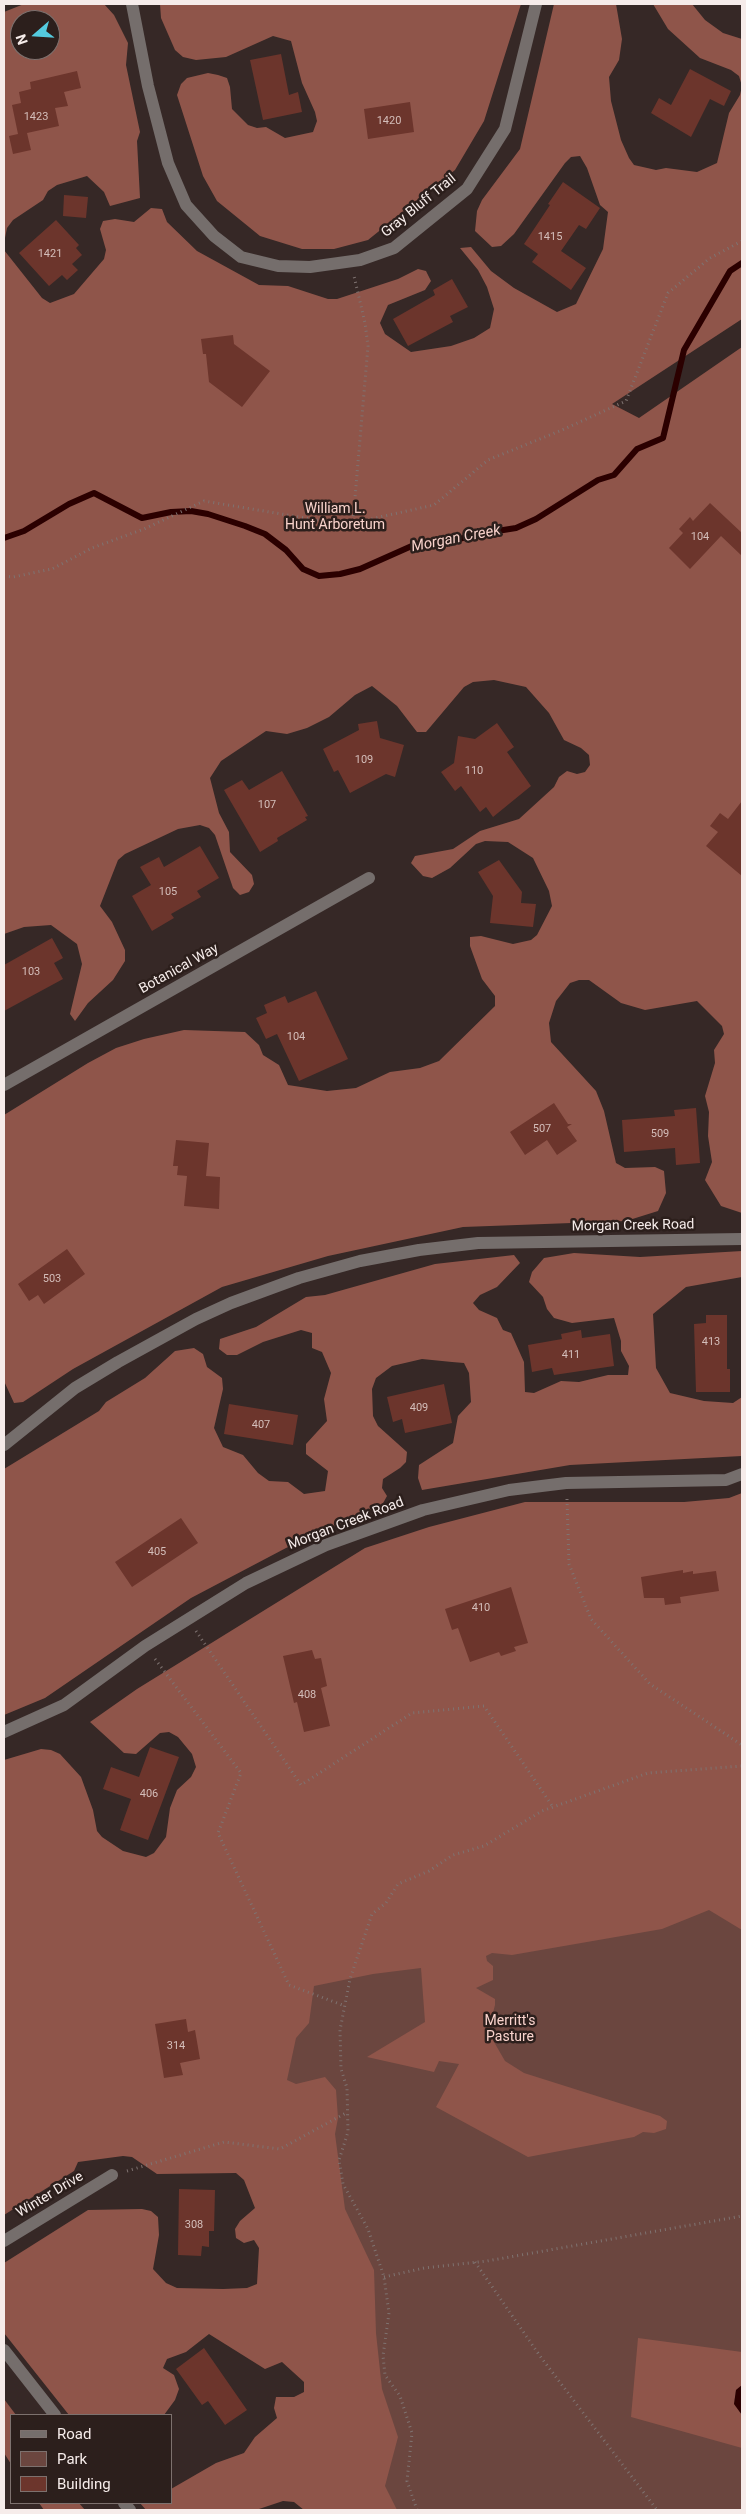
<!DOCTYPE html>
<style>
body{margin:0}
#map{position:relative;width:746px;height:2514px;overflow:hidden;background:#362826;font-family:Roboto,sans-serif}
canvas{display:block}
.frame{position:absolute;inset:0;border:5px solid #f6ecea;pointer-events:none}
.legend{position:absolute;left:10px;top:2414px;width:162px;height:90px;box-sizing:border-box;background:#2c1f1c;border:1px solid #7d716e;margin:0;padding:6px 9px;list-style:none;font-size:15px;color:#f6ecea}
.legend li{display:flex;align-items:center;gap:10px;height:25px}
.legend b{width:25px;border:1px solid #7d716e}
.north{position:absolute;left:10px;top:10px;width:50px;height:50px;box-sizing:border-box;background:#2c1f1c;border:1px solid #7d716e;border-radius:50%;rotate:251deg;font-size:14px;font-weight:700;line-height:20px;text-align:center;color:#f6ecea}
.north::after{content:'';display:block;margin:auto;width:18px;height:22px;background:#54cade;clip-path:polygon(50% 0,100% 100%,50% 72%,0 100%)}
</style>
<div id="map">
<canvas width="746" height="2514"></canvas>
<div class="frame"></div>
<ul class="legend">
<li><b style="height:6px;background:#756e6c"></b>Road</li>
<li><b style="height:14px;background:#6b463f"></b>Park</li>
<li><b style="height:14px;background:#6c352c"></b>Building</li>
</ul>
<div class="north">N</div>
</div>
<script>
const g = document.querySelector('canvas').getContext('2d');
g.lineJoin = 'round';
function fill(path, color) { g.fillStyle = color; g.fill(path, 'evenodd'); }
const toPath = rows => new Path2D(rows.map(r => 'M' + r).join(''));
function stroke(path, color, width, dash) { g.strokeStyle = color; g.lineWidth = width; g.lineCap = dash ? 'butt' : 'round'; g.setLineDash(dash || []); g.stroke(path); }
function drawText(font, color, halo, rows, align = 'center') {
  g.font = font + ' Roboto,sans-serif'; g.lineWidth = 5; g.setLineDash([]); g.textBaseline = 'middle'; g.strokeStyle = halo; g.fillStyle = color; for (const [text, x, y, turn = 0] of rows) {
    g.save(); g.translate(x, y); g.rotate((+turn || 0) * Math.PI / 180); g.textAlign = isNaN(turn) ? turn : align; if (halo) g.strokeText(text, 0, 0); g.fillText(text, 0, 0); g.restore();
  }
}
fill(toPath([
 [742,1699,742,2510,361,2510,244,1873]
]), '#6b463f');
fill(toPath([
 [24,4,104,4,114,15,128,43,126,65,140,132,137,141,140,198,110,206,104,192,87,176,57,185,48,191,43,200,13,220,7,228,4,243,4,12],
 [20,20,50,20,50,50,20,50],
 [160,4,521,4,484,121,455,170,368,240,334,249,302,249,260,236,217,201,203,176,177,95,181,84,187,78,208,73,218,75,227,78,230,87,232,109,248,125,257,128,266,127,285,138,313,132,317,121,315,112,302,83,291,41,273,36,226,57,196,60,183,57,175,50,161,18],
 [554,4,616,4,622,39,619,60,609,77,611,101,621,140,629,158,634,165,656,170,666,168,697,172,717,163,729,113,740,95,742,86,739,76,731,70,700,58,668,29,653,4,692,4,705,20,723,33,742,39,742,319,612,404,639,418,742,347,742,1213,721,1206,705,1180,712,1162,708,1136,709,1112,705,1096,715,1063,714,1050,724,1034,722,1026,697,1001,645,1010,621,1003,589,980,579,980,570,983,556,1001,549,1023,551,1042,596,1091,604,1111,616,1163,625,1168,655,1167,664,1171,666,1193,658,1211,626,1221,463,1227,328,1256,222,1287,73,1369,23,1402,14,1403,4,1381,4,1115,88,1063,116,1048,144,1039,184,1030,245,1032,259,1045,263,1055,279,1065,288,1085,327,1091,356,1088,390,1072,420,1068,439,1061,495,1006,495,996,482,979,470,946,470,937,481,936,513,944,531,940,537,935,552,906,549,891,533,858,508,842,485,841,476,844,450,868,432,878,423,876,411,863,415,856,453,849,480,831,519,819,554,787,559,777,567,771,577,774,585,772,590,765,589,755,581,748,564,740,549,713,526,687,494,680,473,682,464,687,426,732,417,732,397,706,372,686,355,695,329,717,307,728,287,734,266,731,221,761,210,778,219,813,229,832,230,852,252,875,254,884,249,892,240,895,233,888,215,835,209,828,200,825,178,829,125,854,118,860,100,906,112,922,125,950,125,961,113,980,88,1003,75,1021,70,1014,82,964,77,944,51,925,24,927,4,934,4,250,42,298,50,303,74,294,104,259,106,250,100,229,103,221,115,219,134,222,151,208,162,209,167,222,197,251,259,285,288,286,328,299,337,299,398,279,418,269,426,271,431,281,425,290,388,305,380,323,385,334,411,352,451,346,474,338,490,328,494,309,487,287,478,270,460,248,471,247,491,271,514,288,557,312,576,304,603,249,608,212,600,205,587,168,580,156,571,157,565,163,514,234,501,246,492,247,475,231,477,211,482,200,520,149],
 [742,1251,742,1277,686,1287,653,1314,656,1368,670,1393,704,1401,733,1403,742,1397,742,1456,570,1465,422,1490,418,1478,419,1465,453,1443,458,1416,471,1402,469,1373,464,1363,452,1362,422,1359,392,1366,376,1378,372,1389,373,1416,378,1426,407,1452,406,1462,400,1468,383,1479,382,1488,387,1496,382,1505,286,1548,191,1598,45,1698,4,1715,4,1469,99,1411,106,1402,145,1378,175,1351,194,1348,203,1354,207,1367,222,1378,223,1389,214,1428,223,1447,243,1455,258,1473,269,1481,288,1482,304,1494,325,1491,328,1471,306,1454,306,1444,327,1421,324,1399,331,1373,322,1352,312,1348,312,1333,301,1330,263,1342,237,1355,227,1355,219,1349,220,1339,256,1327,306,1297,325,1295,435,1264,514,1255,520,1263,497,1287,480,1295,473,1303,479,1310,497,1318,503,1330,511,1333,524,1362,525,1392,534,1393,561,1381,579,1382,608,1375,628,1375,629,1366,621,1351,621,1341,614,1318,572,1323,554,1318,547,1309,543,1297,529,1282,532,1272,544,1258,574,1253,640,1257],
 [742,1493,742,1930,709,1910,662,1929,512,1955,492,1953,486,1956,487,1961,493,1966,493,1980,476,1988,495,1999,495,2005,490,2024,494,2042,505,2061,524,2073,660,2116,667,2121,666,2129,654,2133,643,2132,634,2137,528,2157,436,2107,459,2064,439,2061,434,2072,367,2057,425,2022,421,1968,373,1974,314,1986,309,2023,296,2038,287,2080,296,2084,325,2077,336,2090,338,2118,335,2134,345,2209,374,2270,376,2333,382,2389,398,2437,385,2486,397,2510,304,2510,294,2502,283,2501,256,2510,146,2510,140,2503,171,2503,171,2489,216,2463,244,2453,255,2437,277,2418,274,2408,276,2397,294,2397,304,2392,304,2382,282,2362,265,2369,209,2334,186,2352,167,2359,163,2368,174,2375,179,2389,175,2400,164,2415,69,2415,4,2333,4,2263,88,2210,142,2209,151,2211,158,2217,159,2235,153,2269,166,2283,177,2288,223,2289,247,2288,257,2284,259,2248,254,2240,244,2243,236,2238,235,2229,240,2221,255,2208,244,2180,236,2173,157,2174,132,2157,123,2156,78,2162,74,2171,4,2215,4,1760,41,1749,51,1750,60,1754,81,1777,93,1810,97,1831,102,1837,123,1851,146,1857,154,1853,166,1837,170,1808,177,1790,191,1777,196,1767,192,1754,178,1737,169,1732,160,1733,136,1754,124,1753,90,1722,137,1689,365,1548,429,1527,525,1502,684,1502,729,1498],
 [638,2338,742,2352,742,2385,736,2390,734,2404,742,2415,742,2448,631,2417],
 [4,2399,16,2415,11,2415,11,2464,4,2453],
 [39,2503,79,2503,85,2510,44,2510]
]), '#8f554a');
fill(toPath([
 [742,2385,742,2415,734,2404,736,2390]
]), '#2b0000');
stroke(toPath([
 [4,538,24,531,69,504,94,493,142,518,171,512,191,511,208,514,245,526,265,534,286,550,303,569,319,576,340,574,360,569,414,545,454,541,472,535,516,528,536,519,598,480,614,475,637,449,663,438,684,350,730,271,742,263]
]), '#2b0000', 6);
fill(toPath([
 [281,54,289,95,298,92,302,112,263,120,250,60],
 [690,69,731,91,724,106,710,99,691,137,651,113,659,98,671,105],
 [77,71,81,88,64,92,68,106,55,108,59,126,27,133,31,150,13,154,9,136,18,134,12,105,21,103,19,92,31,89,30,82],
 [410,102,414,132,368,139,364,109],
 [563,182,600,208,586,229,579,225,561,251,586,268,571,290,532,262,538,254,524,244,550,205,548,204],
 [64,195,88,197,86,218,63,216],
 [56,220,79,245,76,248,82,255,72,264,78,270,67,280,62,275,49,286,19,253],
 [452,279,468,307,450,316,453,322,408,346,393,319,435,295,433,290],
 [233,335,234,344,270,371,242,407,209,382,206,354,203,354,201,339],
 [710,503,742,533,742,556,721,536,690,569,669,548,683,533,679,529,690,517,693,521],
 [377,721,380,738,404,745,395,777,386,774,350,793,338,770,334,772,323,749,359,730,358,724],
 [497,723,514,747,507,752,531,786,493,817,486,807,480,812,461,786,455,791,441,772,454,763,458,736,475,739],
 [282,771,308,816,305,817,307,820,277,838,278,841,260,852,224,790,242,780,249,790],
 [742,801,742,876,706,846,718,832,710,826,720,813,728,819],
 [200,846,219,878,197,891,201,897,171,914,174,918,152,931,132,896,151,885,140,867,159,857,164,867],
 [499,860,522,892,521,903,536,904,533,927,490,923,493,896,478,872],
 [52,938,63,958,54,963,63,979,4,1011,4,965],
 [316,991,348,1059,299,1081,277,1034,266,1039,256,1018,267,1013,264,1005,285,996,288,1003],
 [554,1103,568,1124,572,1124,567,1127,577,1141,557,1155,547,1140,525,1155,510,1132],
 [696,1108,700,1163,676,1165,675,1148,624,1152,622,1120,675,1116,674,1110],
 [176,1140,209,1143,206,1176,220,1177,219,1209,184,1206,187,1176,177,1175,178,1166,173,1166],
 [67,1249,85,1274,44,1304,38,1295,29,1301,18,1284],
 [706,1315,727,1315,727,1369,730,1369,730,1392,696,1392,694,1324,706,1323],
 [581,1330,582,1338,610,1334,614,1366,554,1375,552,1368,532,1372,528,1345,562,1339,561,1334],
 [444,1384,452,1423,405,1433,402,1419,393,1422,387,1397],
 [229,1404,298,1415,293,1445,224,1434],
 [181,1518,198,1543,132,1587,115,1562],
 [683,1570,683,1573,693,1571,693,1574,716,1571,719,1591,680,1597,681,1603,665,1605,664,1598,644,1598,641,1577],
 [511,1587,528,1643,514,1647,516,1651,501,1656,499,1652,470,1662,458,1628,452,1630,445,1609],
 [312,1650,315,1659,321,1658,327,1686,321,1688,330,1726,304,1732,297,1702,294,1703,283,1656],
 [150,1747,179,1757,148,1840,120,1830,131,1799,103,1789,111,1767,139,1777],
 [186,2019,188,2032,195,2030,200,2059,180,2063,183,2075,164,2078,155,2024],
 [179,2189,215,2190,214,2231,209,2231,209,2247,202,2246,201,2256,178,2255],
 [204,2348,247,2410,225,2425,208,2401,202,2405,176,2369]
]), '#6c352c');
stroke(toPath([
 [353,521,368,346,365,323,354,276],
 [4,576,13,577,52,569,92,548,144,529,204,501,317,520,353,521,362,521,434,505,488,460,562,430,626,401,668,293,710,258,742,241],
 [567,1499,569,1564,591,1619,650,1684,742,1745],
 [196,1631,301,1785,412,1713,484,1706,553,1807],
 [155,1659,241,1773,218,1833,289,1985,345,2006],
 [127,2171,224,2142,280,2149,346,2113],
 [475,2262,540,2356,657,2510],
 [384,2277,424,2268,487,2261,742,2216],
 [417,2510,407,2481,412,2433,400,2396,385,2375,383,2356,389,2313,384,2277,368,2229,343,2184,339,2160,348,2132,347,2088,341,2069,340,2030,350,1979,372,1914,386,1903,398,1884,429,1871,453,1855,484,1846,542,1811,648,1773,742,1766]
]), '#7f7371', 3, [1, 4]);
stroke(toPath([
 [132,4,148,86,168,163,186,205,214,236,241,257,278,266,310,267,360,260,394,248,467,189,505,129,536,4],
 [4,1085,369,878],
 [4,1445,75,1388,118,1362,196,1319,231,1303,299,1278,360,1261,419,1250,478,1243,742,1239],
 [4,1732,64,1705,145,1646,246,1583,326,1545,423,1510,509,1490,566,1483,726,1480,742,1474],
 [4,2241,112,2175],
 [4,2350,55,2415],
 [124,2503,130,2510]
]), '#756e6c', 12);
drawText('11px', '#d4beba', null, [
 ["1423",36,117],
 ["1420",389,121],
 ["1415",550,237],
 ["1421",50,254],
 ["104",700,537],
 ["109",364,760],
 ["110",474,771],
 ["107",267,805],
 ["105",168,892],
 ["103",31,972],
 ["104",296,1037],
 ["507",542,1129],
 ["509",660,1134],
 ["503",52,1279],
 ["413",711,1342],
 ["411",571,1355],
 ["409",419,1408],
 ["407",261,1425],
 ["405",157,1552],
 ["410",481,1608],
 ["408",307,1695],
 ["406",149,1794],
 ["314",176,2046],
 ["308",194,2225]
]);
drawText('14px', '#f6ecea', '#2c1f1c', [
 ["Gray Bluff Trail",419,206,-39],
 ["Botanical Way",179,969,-29],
 ["Morgan Creek Road",633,1226,-1],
 ["Morgan Creek Road",346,1524,-21],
 ["Winter Drive",50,2195,-31]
]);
drawText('14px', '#fad4cd', '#2c1f1c', [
 ["William L.",335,509],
 ["Hunt Arboretum",335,525],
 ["Merritt's",510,2021],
 ["Pasture",510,2037]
]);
drawText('italic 15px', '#f8d2cb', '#2c1f1c', [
 ["Morgan Creek",456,539,-11]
]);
</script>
